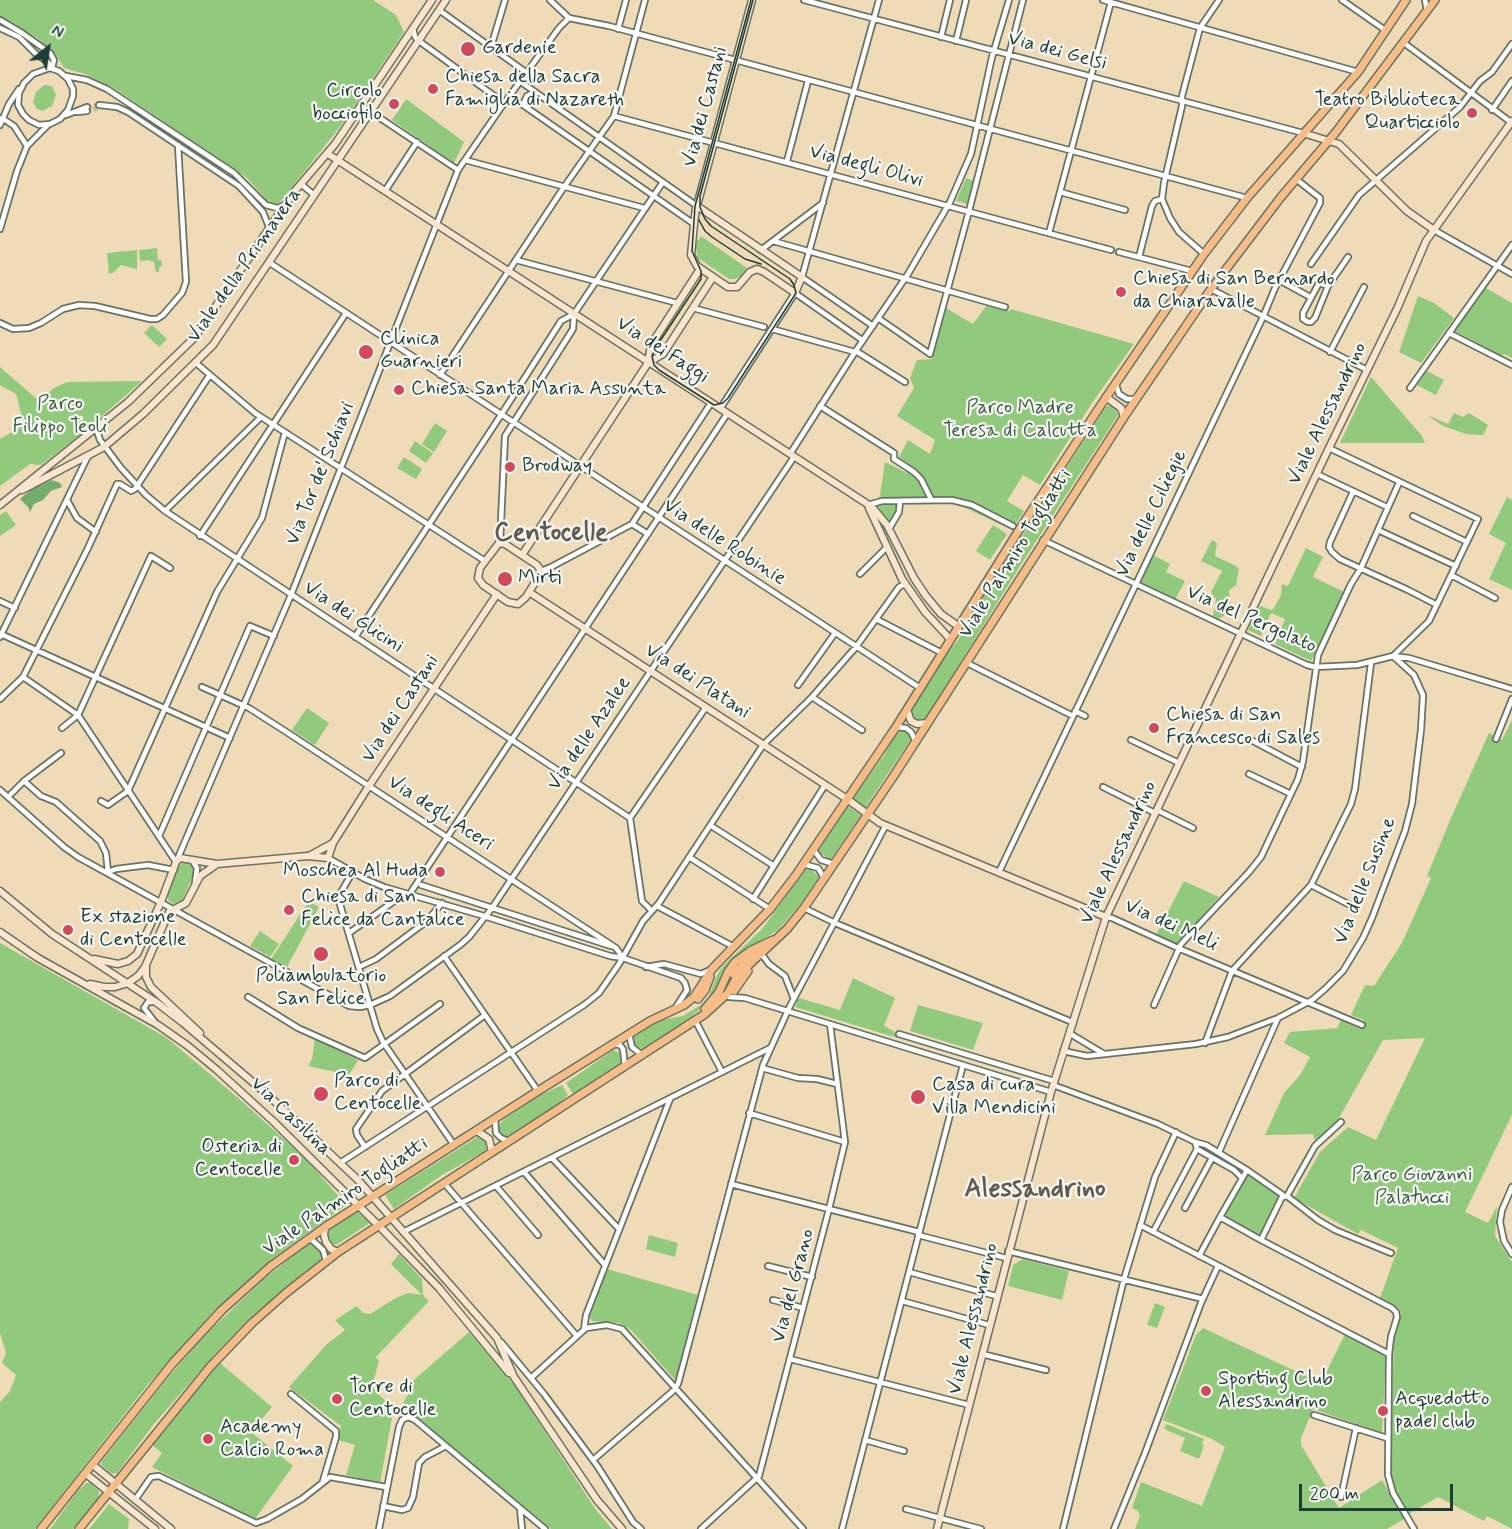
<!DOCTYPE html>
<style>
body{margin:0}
#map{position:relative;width:1512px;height:1529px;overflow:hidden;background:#f0dbb9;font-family:Mynerve,sans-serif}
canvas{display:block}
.north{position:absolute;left:18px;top:18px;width:60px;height:60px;-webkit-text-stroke:4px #f6f6f2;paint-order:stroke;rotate:30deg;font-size:16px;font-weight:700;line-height:24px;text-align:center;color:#1f3d34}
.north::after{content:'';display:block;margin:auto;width:21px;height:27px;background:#1f3d34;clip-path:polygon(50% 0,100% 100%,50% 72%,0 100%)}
.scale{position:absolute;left:1299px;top:1484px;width:154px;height:27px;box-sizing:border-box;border:3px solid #1f3d34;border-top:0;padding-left:8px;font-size:18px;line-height:21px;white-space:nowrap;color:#1f3d34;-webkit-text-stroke:4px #f6f6f2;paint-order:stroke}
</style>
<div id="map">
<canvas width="1512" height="1529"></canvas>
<div class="north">N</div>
<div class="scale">200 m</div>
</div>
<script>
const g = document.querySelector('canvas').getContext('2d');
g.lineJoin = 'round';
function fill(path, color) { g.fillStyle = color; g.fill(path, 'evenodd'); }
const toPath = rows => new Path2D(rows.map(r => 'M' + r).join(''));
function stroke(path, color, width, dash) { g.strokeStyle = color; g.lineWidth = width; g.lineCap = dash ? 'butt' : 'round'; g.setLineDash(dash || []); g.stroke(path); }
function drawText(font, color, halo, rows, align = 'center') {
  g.font = font + ' Mynerve,sans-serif'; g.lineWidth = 4.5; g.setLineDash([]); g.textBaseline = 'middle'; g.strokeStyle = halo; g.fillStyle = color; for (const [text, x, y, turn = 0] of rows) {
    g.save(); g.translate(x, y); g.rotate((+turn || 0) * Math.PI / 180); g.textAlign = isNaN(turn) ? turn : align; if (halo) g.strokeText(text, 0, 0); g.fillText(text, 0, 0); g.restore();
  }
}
fill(toPath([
 [0,0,373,0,396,15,404,32,343,123,280,202,274,205,268,202,247,178,112,87,85,74,64,68,57,56,37,38,0,17],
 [44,85,52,86,56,95,52,106,42,111,37,109,33,102,36,92],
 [406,99,464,142,454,163,392,120],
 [966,178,974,181,967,204,956,201],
 [701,236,747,268,741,276,735,279,729,279,698,258,695,244],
 [157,248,158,260,161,260,162,266,159,267,159,272,156,272,154,262,148,260,140,261,139,250],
 [137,250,137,269,121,265,113,273,109,274,107,253],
 [1486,288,1512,303,1512,358,1504,354,1502,356,1455,331],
 [1418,296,1434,303,1454,318,1421,363,1399,352],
 [987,305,1009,311,1011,309,1134,344,1092,403,1040,485,1023,475,1007,501,1024,511,1012,530,953,502,898,503,897,511,890,521,888,521,876,504,880,495,885,462,907,473,909,464,899,457,908,440,930,454,935,440,897,416,914,388,910,378,917,360,932,359,946,308,973,324],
 [152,325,167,339,159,347,144,333],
 [0,367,39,401,54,388,67,382,142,381,84,432,41,465,30,464,0,486,0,439,24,425,16,394,0,385],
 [1427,371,1444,380,1436,395,1417,385],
 [1371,377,1422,436,1425,443,1340,443],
 [1110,405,1115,407,1118,415,1022,563,926,718,922,721,914,721,911,714,912,710,947,654,958,640,983,596,1106,407],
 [1454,413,1463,417,1469,413,1488,425,1483,435,1466,434,1443,426,1427,415,1448,424],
 [435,423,447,431,434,452,422,444],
 [415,441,433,453,426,463,409,451],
 [404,457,422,469,416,479,397,468],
 [1507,497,1512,500,1512,590,1489,579,1506,543,1489,534],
 [6,511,16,525,0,536,0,515],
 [993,525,1007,534,990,560,976,551],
 [1212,540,1217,543,1215,556,1236,566,1239,569,1236,585,1229,590,1230,603,1225,609,1224,616,1218,619,1213,616,1216,599,1211,592,1222,571,1201,561],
 [1306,548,1323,557,1313,577,1344,592,1311,661,1275,644,1285,619,1271,613,1261,636,1248,630,1260,606,1272,610,1274,608,1281,595,1282,584,1288,586],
 [1153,555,1170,564,1166,572,1185,581,1175,600,1141,583],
 [307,708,329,723,315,745,292,730],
 [1512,720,1512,1115,1465,1212,1488,1223,1497,1206,1495,1236,1512,1262,1512,1529,1487,1516,1484,1521,1438,1497,1409,1514,1393,1486,1390,1473,1394,1337,1401,1313,1399,1308,1380,1298,1398,1248,1361,1230,1358,1234,1294,1198,1320,1152,1348,1127,1376,1140,1425,1038,1383,1040,1338,1120,1315,1141,1313,1134,1265,1135,1284,1093,1300,1075,1310,1057,1284,1043,1290,1032,1337,1028,1341,1020,1360,1029,1364,1020,1351,1015,1365,985,1374,986,1402,943,1431,878,1427,876,1451,818,1489,733,1502,740],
 [898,731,904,731,909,735,911,739,865,808,852,800,885,754,892,738],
 [848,806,861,815,831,859,828,859,818,851],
 [184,862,193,865,194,874,182,901,173,904,169,901,167,895,179,866],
 [807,868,810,868,819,877,803,901,778,930,738,955,728,966,718,989,708,1003,675,1030,650,1045,642,1049,634,1046,634,1037,638,1034,662,1020,683,1016,702,1004,709,996,717,975,723,966,762,929],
 [1184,881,1219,897,1176,945,1156,935],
 [309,901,319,907,287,967,271,959],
 [260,931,279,944,270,957,250,946],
 [0,943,167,1038,244,1103,308,1161,346,1205,273,1258,213,1312,145,1388,35,1529,0,1529,0,1402,10,1391,16,1375,2,1363,6,1353,0,1333],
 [853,978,895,998,884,1026,899,1034,901,1039,795,1007,799,998,840,1010],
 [918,1005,983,1023,973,1050,910,1031],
 [315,1039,358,1060,349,1075,308,1066,312,1059],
 [613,1050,621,1053,622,1062,573,1094,566,1083],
 [562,1085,568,1095,558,1105,507,1136,502,1136,498,1133,497,1127,503,1120,542,1094],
 [479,1136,486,1140,487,1147,485,1151,442,1175,394,1209,385,1195],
 [1246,1174,1280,1195,1280,1200,1260,1236,1224,1216],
 [357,1211,370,1223,336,1245,331,1244,326,1235,328,1230],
 [649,1235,678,1243,675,1257,646,1249],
 [309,1243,313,1243,321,1251,322,1254,320,1260,253,1315,216,1353,154,1424,117,1473,112,1474,101,1465,102,1461,170,1375,203,1337,263,1280],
 [399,1254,422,1279,423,1295,429,1301,376,1357,379,1361,372,1386,380,1396,394,1407,380,1483,346,1475,355,1445,338,1440,341,1426,289,1387,327,1344,345,1330,335,1320,357,1306,363,1313,370,1314,396,1298,408,1293,422,1295,391,1264],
 [1023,1259,1069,1271,1062,1300,1008,1286,1013,1265],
 [607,1269,698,1295,676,1381,631,1330,619,1323,592,1321,589,1316],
 [1155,1303,1165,1307,1157,1328,1147,1325],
 [1203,1328,1321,1383,1345,1334,1386,1355,1382,1433,1313,1409,1301,1438,1301,1445,1339,1508,1382,1480,1404,1519,1387,1529,1135,1529,1140,1516,1138,1511,1132,1508,1141,1482,1202,1506,1225,1447,1212,1439,1163,1420,1196,1335],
 [469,1332,516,1387,596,1510,612,1529,551,1529,407,1409,403,1403,411,1390,407,1386],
 [220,1363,272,1407,251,1432,293,1466,255,1519,152,1467,162,1453,152,1445],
 [1166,1424,1204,1439,1202,1444,1204,1446,1199,1459,1180,1451,1185,1438,1164,1429],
 [86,1483,90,1483,99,1491,98,1498,73,1529,50,1529,77,1492],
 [109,1504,129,1519,128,1529,89,1529]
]), '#92ca7d');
fill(toPath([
 [52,480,60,483,62,487,51,491,43,500,34,504,30,512,28,507,20,499,33,488]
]), '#75ae6c');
stroke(toPath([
 [87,107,99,105],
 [87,111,100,108]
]), '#c6bb9e', 4.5, [4.5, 2]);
const street = toPath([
 [550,0,569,18,609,26,1247,198],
 [804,0,1303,133],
 [1103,0,1358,72],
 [1342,0,1385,30],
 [1425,0,1427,11],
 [439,10,527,73],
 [0,20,22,33,50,53,54,60,52,68],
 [0,28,19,37,35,53,48,62,50,68],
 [413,28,415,37,419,41,504,103],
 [618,29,626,0],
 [941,37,950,0],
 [956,41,966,0],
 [1404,43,1512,123],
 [491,47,505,0],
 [50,68,59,71,68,79,73,89,73,96,68,110,60,119,50,124,39,125,29,120,23,114,18,105,19,93,24,83,33,74,50,68],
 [66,76,87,80,107,89,234,173,266,205,277,208,285,205],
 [521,82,697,206],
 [510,96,694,224],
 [99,105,117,107,128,112,239,186,263,212,269,227],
 [523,105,527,96,535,92],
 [362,106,458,170],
 [1492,110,1512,81],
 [77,112,87,111],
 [66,115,87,107],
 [614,116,1111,250],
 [2,118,14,126,27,146],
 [0,125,9,104,19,89],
 [465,160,644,208],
 [787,161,808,81],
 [301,184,314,195],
 [385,191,417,142],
 [1060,192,1125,210],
 [0,229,17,171,27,146,48,125],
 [1434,230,1512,274],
 [1049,233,1111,2],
 [773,241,1005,307],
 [761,250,823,203],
 [1119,252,1192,271],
 [1204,254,1179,232,1170,218,1162,199,1164,183,1182,106,1182,96,1200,28,1219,0],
 [1139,257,1152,206,1155,201,1162,199],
 [516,260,677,303],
 [270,263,920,688],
 [1311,264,1359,195,1460,107,1480,81,1492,72,1512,44],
 [1279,280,1310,297],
 [1319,283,1328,286,1315,318,1311,322,1308,322,1303,319,1303,313,1319,283],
 [1328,286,1348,257],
 [1211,289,1367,370],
 [693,308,764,327],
 [878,318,930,354,969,211,1023,0],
 [0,323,13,329,29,328,41,323,63,309,79,305,95,306,150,319,157,319,163,315,182,293,186,282,178,145],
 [873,326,802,277,879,0],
 [772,329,855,352],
 [1449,333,1512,365],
 [856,351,905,382],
 [1330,352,1364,287],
 [196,363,255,413,485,561],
 [440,375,564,187,614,116,645,0],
 [1116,385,1119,394,1127,399,1136,399],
 [1410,388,1512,245],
 [820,406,894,453,894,459,914,472,921,479,931,499],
 [720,409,795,293,862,340],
 [96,428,100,440,121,468,146,495,165,511,630,818],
 [790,454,855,352,908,274,950,202,971,154,992,57,1009,0],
 [1317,474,1387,507],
 [1353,492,1330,542,1329,547,1332,552,1340,559,1408,590,1437,605],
 [67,500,77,518,96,532],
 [868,505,882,501,952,500,972,505,1013,526],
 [165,511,261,417],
 [1413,516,1467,542],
 [889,529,899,512,900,501],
 [1378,530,1456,566],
 [648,534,632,524,711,403],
 [200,536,346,313],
 [1043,540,1307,665,1315,667,1357,665,1393,656,1429,621,1478,519,1329,448],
 [500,543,505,436,573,329,574,314],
 [541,571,551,567,632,524],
 [860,574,887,547],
 [1451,575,1495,598],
 [0,601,15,608],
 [876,619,942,653],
 [3,635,230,738],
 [0,637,88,456],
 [355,637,501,415,561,321,574,314,663,182],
 [1393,656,1409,658,1512,689],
 [967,663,1073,716],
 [23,677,78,715,176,862],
 [798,685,835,633],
 [202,687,249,708,288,733,616,948,623,958],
 [812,697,862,730],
 [0,699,23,677,88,548,117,484,120,484,131,491,135,489,209,376],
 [1075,711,1085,716],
 [896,727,906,728,911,732,916,742],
 [62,728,78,715,151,556,170,568],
 [1496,739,1512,699],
 [1131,740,1179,763],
 [1253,741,1302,767],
 [1249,774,1291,794],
 [24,781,41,796,56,802,100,841,106,853,108,872],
 [1103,787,1155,813],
 [0,790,64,847,78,857,349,1006,360,1007,370,1005,390,996,460,945,469,937,492,908,794,457],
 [11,794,24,781,61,753],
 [101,801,108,805,128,791,217,592,262,518,285,432],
 [1157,810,1193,828],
 [630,818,706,707],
 [630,818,642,901,652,911],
 [713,827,774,866],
 [159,836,250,626,274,636],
 [813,849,821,860,834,864],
 [689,857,770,909],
 [328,858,365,879,384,887,484,916,610,956,623,958,681,978,685,983,687,990,676,1007],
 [177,860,291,595,458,170,500,109,559,28,569,18],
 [192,860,197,868,195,883],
 [803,864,818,868,824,878],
 [108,872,116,869,148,865,174,870],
 [999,872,1263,317,1275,288,1320,203,1320,198,1296,179],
 [352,873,340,894,339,901,377,1029,383,1042,454,1145],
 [421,885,611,946],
 [1311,885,1354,907],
 [409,895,727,414],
 [753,899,825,785],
 [657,906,734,947],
 [804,908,835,923,1072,1022],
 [1106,917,1112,918,1178,948,1362,1025],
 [349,933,400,897,402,893],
 [444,956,538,1091],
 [763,956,769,964,785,976,794,999],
 [359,967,376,959,427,921,442,903],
 [646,967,664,964,701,974,710,970],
 [248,997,298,1028,365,1058,440,1004],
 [729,997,745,998,1051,1092],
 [153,1002,148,1002,144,1008,154,1021],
 [1154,1005,1181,944,1249,872,1261,857,1298,779,1303,761,1318,655,1351,584,1361,568,1398,485],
 [695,1020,722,1072],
 [1069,1033,1104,1054],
 [629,1034,632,1047,642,1055],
 [899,1034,1054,1081],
 [1205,1043,1232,971,1311,885,1351,804,1355,789,1371,663],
 [614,1044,620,1045,623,1049,625,1066],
 [1063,1051,1087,1056,1196,1044,1228,1037,1278,1018,1312,1000,1325,989,1343,971,1363,938,1372,918,1405,831,1412,804,1421,730,1423,695,1414,675,1393,656],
 [762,1068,798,1078,817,1079,837,1084],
 [1053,1085,1158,1124,1195,1142],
 [749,1113,845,1142],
 [495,1120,496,1133,501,1138,508,1141],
 [365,1147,357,1135,356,1129,382,1091,485,1015],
 [1219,1152,1278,1018],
 [552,1158,619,1229],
 [340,1163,584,1005,599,993,619,964,643,921,659,903,763,745,812,697,856,647,899,587,905,584],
 [1247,1170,1283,1195,1261,1240,1220,1217,1247,1170],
 [524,1172,605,1265],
 [1242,1178,1234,1170,1197,1149,1195,1142,1206,1145,1247,1170],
 [444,1183,577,1336],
 [731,1184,919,1232],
 [496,1186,538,1235],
 [1512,1187,1502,1210,1500,1222,1504,1241,1512,1254],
 [1287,1196,1315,1146,1341,1122],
 [1283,1197,1287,1196,1318,1220,1335,1230,1391,1253],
 [1185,1208,1212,1158],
 [1140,1225,1389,1354],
 [403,1232,770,1048],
 [1153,1232,1197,1149],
 [918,1235,1006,1258],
 [310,1238,323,1250,326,1260],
 [1261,1240,1392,1308,1396,1312,1397,1317,1391,1337,1389,1354,1388,1475,1393,1493,1414,1529],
 [1008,1251,1203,1299],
 [1199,1256,1220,1217],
 [768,1266,812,1277],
 [909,1272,996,1296],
 [773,1300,803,1308],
 [902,1301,989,1325],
 [584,1330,586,1315,670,1099],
 [501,1342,544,1394,598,1467,633,1522,641,1529],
 [982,1354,1046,1370],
 [790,1359,969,1405],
 [531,1378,586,1328,607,1325,622,1329,803,1529],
 [291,1394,336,1431,336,1437,323,1481],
 [1314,1415,1387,1438],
 [865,1440,904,1451],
 [593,1460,673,1391,678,1384,763,1065,790,1006,886,825],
 [1341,1497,1356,1428],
 [135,1500,151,1477,159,1476,256,1523,267,1519,302,1499,330,1477,386,1487],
 [383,1506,402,1510,408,1508,413,1497,419,1463,425,1457,446,1446],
 [520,1508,522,1529],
 [906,1509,981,1529],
 [379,1529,399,1427,402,1420,408,1417,415,1420,545,1529],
 [701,1529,759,1476,829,1209,845,1142,830,1024],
 [842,1529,963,1065],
 [1063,1529,1124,1279,1155,1177,1176,1132],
 [1114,1529,1145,1453,1201,1303,1218,1266]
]);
const secondary = toPath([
 [1303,133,1339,144,1407,211,1434,230],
 [328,154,872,507,887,525,914,578,926,596,941,614,958,626],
 [697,206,802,277,795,293,764,272,757,269,750,272,737,287,728,287,697,266,691,255,694,224,696,208,697,206,698,202,752,0],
 [648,363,651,345,700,269],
 [648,363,663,354,713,277],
 [1106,397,1121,408,1124,417],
 [22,490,104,447,143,414,213,345,446,0],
 [0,505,128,402,194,338,294,192,335,144,432,0],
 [869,508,902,579,925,612,950,639],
 [499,543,505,544,537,565,541,571,539,576,526,597,518,604,508,602,483,585,478,578,480,568,499,543],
 [522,555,648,363],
 [529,592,847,799,880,823,1106,917],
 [907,710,911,721,917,724,928,723],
 [311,855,333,843],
 [0,891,52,934,156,1002,182,1022,269,1096,358,1180,497,1338,514,1377,597,1500,622,1529],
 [0,932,38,958,158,1025,188,1046,217,1070,275,1123,382,1229,439,1288,509,1373],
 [94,959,118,964,128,961,137,954,161,902,176,862,180,858,217,864,308,856,328,858,333,843,367,789,497,594],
 [146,967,146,977,151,987,200,1033],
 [90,984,104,987,115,987,128,983,138,976,145,967,169,912,186,903,200,876,217,864],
 [477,1131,489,1139,492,1152],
 [325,1227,324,1235,326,1242,331,1249,338,1252],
 [93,1465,171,1529],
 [86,1474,155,1529],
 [937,1529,1051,1092,1106,917,1329,448,1397,309,1426,241,1512,121]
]);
const primary = toPath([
 [733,974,756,953],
 [734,991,748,971],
 [698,999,705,990,710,977],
 [705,1009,719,992,728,972,735,962,750,951,773,940],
 [41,1529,172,1364,222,1310,271,1266,325,1227,538,1091,650,1021,684,1005,694,997,712,969,770,909,796,875,896,727,1019,530,1101,405,1204,254,1247,198,1358,72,1406,0],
 [79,1529,210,1367,252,1323,286,1293,338,1252,705,1014,728,993,738,975,787,929,804,908,893,777,1124,417,1211,289,1281,197,1336,132,1435,0]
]);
stroke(street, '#687463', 8);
stroke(secondary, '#687463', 9);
stroke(primary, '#687463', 10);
stroke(street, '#fff', 4.5);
stroke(secondary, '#fce5cf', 6);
stroke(primary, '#f7bd88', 7);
stroke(toPath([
 [751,0,695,206,692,251,701,271,701,279,656,347,652,356,654,365,659,370,714,405,723,403,728,398,796,293,794,285,790,279,711,226,705,219,700,207,700,196,753,0],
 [699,220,705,231,712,237,745,259,761,264]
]), '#1f3d34', 1.5);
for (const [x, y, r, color] of [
 [468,49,8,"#d1495b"],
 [433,89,6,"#d1495b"],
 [394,104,6,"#d1495b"],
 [1472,113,6,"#d1495b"],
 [1121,292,6,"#d1495b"],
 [366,352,8,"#d1495b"],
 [399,390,6,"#d1495b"],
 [510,467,6,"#d1495b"],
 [505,579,8,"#d1495b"],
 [1154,728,6,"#d1495b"],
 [440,872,6,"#d1495b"],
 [289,910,6,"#d1495b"],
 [68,930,6,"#d1495b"],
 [321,954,8,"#d1495b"],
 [321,1094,8,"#d1495b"],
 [918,1097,8,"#d1495b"],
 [294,1160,6,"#d1495b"],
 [1206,1391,6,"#d1495b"],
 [337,1399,6,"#d1495b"],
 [1383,1411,6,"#d1495b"],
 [208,1439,6,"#d1495b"]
]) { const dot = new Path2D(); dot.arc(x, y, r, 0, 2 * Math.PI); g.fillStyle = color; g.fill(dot); stroke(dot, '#f6f6f2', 2); }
drawText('20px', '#1f3d34', '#f6f6f2', [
 ["Gardenie",482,49],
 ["Chiesa della Sacra",445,78],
 ["Famiglia di Nazareth",445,101],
 ["Circolo",382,92,"right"],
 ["bocciofilo",382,115,"right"],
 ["Teatro Biblioteca",1460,101,"right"],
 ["Quarticciolo",1460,124,"right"],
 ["Chiesa di San Bernardo",1133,280],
 ["da Chiaravalle",1133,303],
 ["Clinica",380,340],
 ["Guarnieri",380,363],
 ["Chiesa Santa Maria Assunta",411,390],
 ["Brodway",522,467],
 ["Mirti",518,579],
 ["Chiesa di San",1166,716],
 ["Francesco di Sales",1166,739],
 ["Moschea Al Huda",428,872,"right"],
 ["Chiesa di San",301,898],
 ["Felice da Cantalice",301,921],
 ["Ex stazione",80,918],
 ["di Centocelle",80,941],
 ["Poliambulatorio",321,977,"center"],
 ["San Felice",321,1000,"center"],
 ["Parco di",334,1082],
 ["Centocelle",334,1105],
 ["Casa di cura",932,1086],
 ["Villa Mendicini",932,1109],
 ["Osteria di",282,1148,"right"],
 ["Centocelle",282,1171,"right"],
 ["Sporting Club",1218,1380],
 ["Alessandrino",1218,1403],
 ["Torre di",349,1388],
 ["Centocelle",349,1411],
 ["Acquedotto",1395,1400],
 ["padel club",1395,1423],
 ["Academy",220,1428],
 ["Calcio Roma",220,1451]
], 'left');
drawText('20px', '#1f3d34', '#f6f6f2', [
 ["Via dei Gelsi",1057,52,15],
 ["Via dei Castani",706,107,-75],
 ["Via degli Olivi",866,167,15],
 ["Viale della Primavera",245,266,-55],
 ["Via dei Faggi",662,351,33],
 ["Viale Alessandrino",1328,414,-64],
 ["Via Tor de' Schiavi",321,474,-68],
 ["Via delle Ciliegie",1152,514,-64],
 ["Via delle Robinie",724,543,33],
 ["Viale Palmiro Togliatti",1016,554,-58],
 ["Via dei Glicini",353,618,33],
 ["Via del Pergolato",1251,620,24],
 ["Via dei Platani",697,682,33],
 ["Via dei Castani",401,709,-57],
 ["Via delle Azalee",590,734,-56],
 ["Via degli Aceri",440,814,33],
 ["Viale Alessandrino",1119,853,-65],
 ["Via delle Susine",1366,881,-68],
 ["Via dei Meli",1171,926,24],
 ["Via Casilina",290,1117,44],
 ["Viale Palmiro Togliatti",346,1197,-34],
 ["Via del Grano",794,1286,-75],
 ["Viale Alessandrino",974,1319,-76]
]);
drawText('20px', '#3c6046', '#f6f6f2', [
 ["Parco",60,405],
 ["Filippo Teoli",60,428],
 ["Parco Madre",1020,409],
 ["Teresa di Calcutta",1020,432],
 ["Parco Giovanni",1412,1176],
 ["Palatucci",1412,1199]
]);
drawText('bold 26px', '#625b4f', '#f6f6f2', [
 ["Centocelle",551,535],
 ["Alessandrino",1035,1191]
]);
</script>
